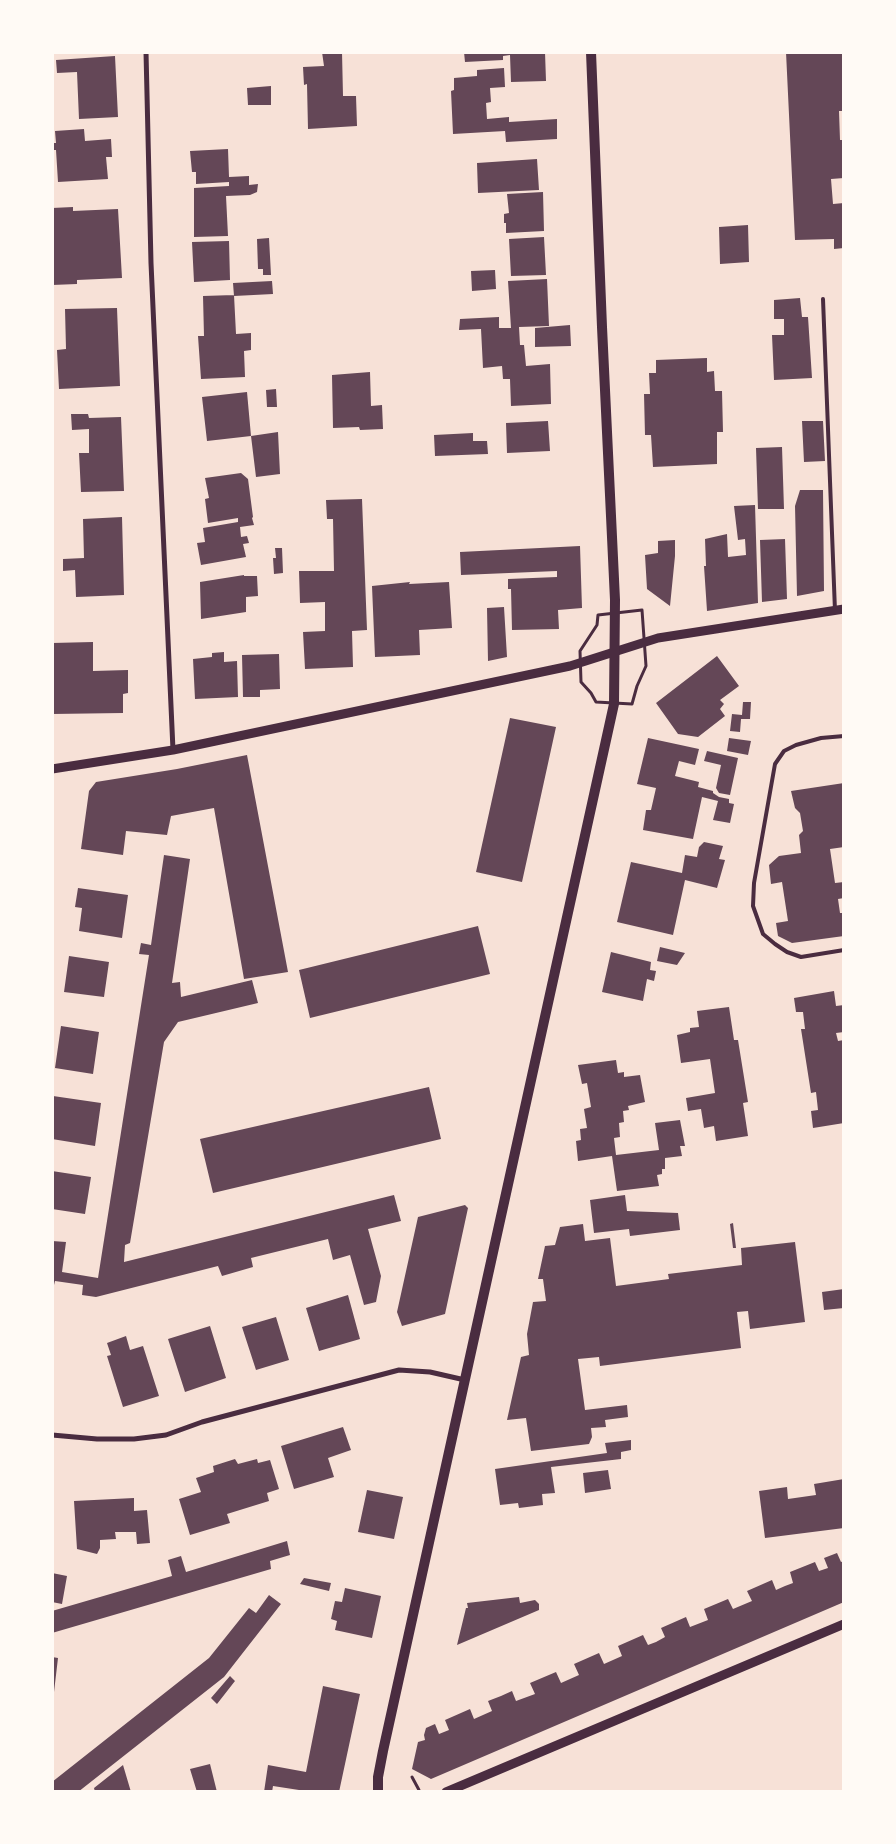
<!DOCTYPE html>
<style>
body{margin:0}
#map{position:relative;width:896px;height:1844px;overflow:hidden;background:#f7e1d7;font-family:Ubuntu,sans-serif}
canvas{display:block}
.frame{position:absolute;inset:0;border:54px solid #fffaf5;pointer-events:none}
</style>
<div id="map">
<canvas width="896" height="1844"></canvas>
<div class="frame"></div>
</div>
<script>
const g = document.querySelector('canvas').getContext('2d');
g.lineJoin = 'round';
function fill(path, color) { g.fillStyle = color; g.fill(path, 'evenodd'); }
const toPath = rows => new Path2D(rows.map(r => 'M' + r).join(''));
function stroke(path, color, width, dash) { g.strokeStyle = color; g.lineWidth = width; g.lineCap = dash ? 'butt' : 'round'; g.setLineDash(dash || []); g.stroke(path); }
fill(toPath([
 [322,52,342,52,343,96,356,96,357,126,308,129,307,84,304,85,303,67,324,66],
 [464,52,545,52,546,81,511,82,510,55,503,56,503,60,465,62],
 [786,52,844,52,844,111,839,111,840,140,844,140,844,178,831,179,833,204,844,203,844,248,834,249,834,239,795,240],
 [115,56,118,117,79,119,77,72,57,73,56,60],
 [504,68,505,87,490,88,491,102,486,103,487,119,509,117,509,122,557,119,557,139,506,142,505,131,453,134,451,91,454,90,454,78,477,76,477,70],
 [271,86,271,105,248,105,247,88],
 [84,129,85,141,111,139,112,157,106,157,108,179,58,182,56,150,52,150,52,143,56,143,55,131],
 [228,149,229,177,249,176,249,185,258,184,257,192,250,195,226,196,228,236,194,237,194,188,229,186,229,182,196,184,196,172,192,172,190,151],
 [537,159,539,190,478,193,477,163],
 [543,192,544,231,506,233,506,223,504,223,504,214,509,213,507,194],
 [73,207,73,211,118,209,122,278,77,280,77,284,52,285,52,208],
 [748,225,749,262,720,264,719,227],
 [544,237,546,275,511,276,509,239],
 [269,238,271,275,263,275,263,269,258,269,257,239],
 [229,241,230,280,194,282,192,242],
 [495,270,496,289,472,291,471,271],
 [547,279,549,326,519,327,520,345,524,345,526,366,550,364,551,404,511,406,510,379,503,379,502,366,483,368,481,329,459,330,460,319,499,317,499,328,511,328,508,281],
 [272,281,273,294,234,296,233,283],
 [234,295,236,334,251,333,251,350,244,351,245,377,201,379,198,336,204,336,203,296],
 [800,298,802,317,808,317,812,378,774,380,772,335,784,335,784,319,774,319,774,300],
 [117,308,120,386,59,389,57,350,66,349,65,309],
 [570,325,571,346,535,347,535,328],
 [707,358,707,372,714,371,715,391,722,391,723,432,717,432,717,464,653,467,651,435,645,435,644,394,650,394,649,373,656,373,656,360],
 [370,372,371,406,382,405,383,429,360,430,359,427,333,428,332,375],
 [276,389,277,407,267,407,266,390],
 [247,392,251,436,207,441,202,397],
 [71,414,88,414,89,418,121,417,124,491,81,492,79,453,89,453,89,429,72,430],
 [548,421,550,451,507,453,506,423],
 [802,421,823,421,825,461,804,462],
 [278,432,280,474,256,477,251,436],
 [473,433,473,441,487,441,488,454,435,456,434,435],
 [782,447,784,509,758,509,756,448],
 [241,473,248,479,253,517,252,518,254,525,240,527,241,537,247,536,249,543,243,544,246,557,201,565,197,543,205,542,203,528,238,522,238,518,208,523,205,499,209,498,205,478],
 [800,490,823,490,824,591,797,596,795,506],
 [362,499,367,630,352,631,353,667,305,669,303,632,325,631,325,602,300,603,299,571,334,571,333,519,327,519,326,500],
 [755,505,758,603,707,611,704,566,706,566,705,539,727,534,728,557,746,555,745,539,738,540,734,506],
 [122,517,124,595,76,597,75,570,63,571,63,559,84,558,83,519],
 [785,539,787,599,762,602,760,540],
 [675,540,675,556,670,606,647,589,645,555,658,553,658,541],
 [580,546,582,608,558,610,559,629,512,630,511,589,508,589,508,579,557,577,557,571,461,575,460,552],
 [275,548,282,548,283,573,274,574,273,558,276,558],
 [244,575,244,576,257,576,258,596,246,597,246,612,201,619,200,582],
 [410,582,409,584,449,582,452,628,419,630,420,655,375,657,372,586],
 [504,607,507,657,488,661,487,608],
 [93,642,93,671,128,670,128,693,123,694,123,713,52,714,52,643],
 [224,652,224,662,237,661,238,697,195,699,193,659,212,657,212,653],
 [279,654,280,689,260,690,260,697,243,697,242,655],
 [717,656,739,686,720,700,724,704,720,709,725,716,698,737,678,734,656,703],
 [743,702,751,702,750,719,741,719,740,732,730,731,732,714,742,715],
 [510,718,556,727,522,882,476,872],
 [648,738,699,749,695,765,679,761,675,776,699,782,698,787,713,791,713,793,719,797,729,799,729,803,734,804,730,823,713,820,718,801,702,797,693,839,643,830,646,810,651,810,656,788,637,784],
 [729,738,751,741,748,755,727,751],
 [707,751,738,758,730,795,719,793,716,788,721,765,704,761],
 [247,755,288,972,244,979,214,808,171,816,167,835,126,831,123,855,81,849,89,791,96,782,177,769],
 [844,783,844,847,830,849,835,883,844,882,844,898,838,899,840,913,844,913,844,936,792,943,778,936,776,923,788,921,782,882,771,884,769,865,779,856,801,853,799,835,803,831,800,813,795,808,791,791],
 [704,842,723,846,719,859,725,860,717,888,685,880,673,935,617,922,631,862,682,873,685,855,697,857,699,847],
 [164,855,190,859,172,983,180,982,181,997,252,980,258,1003,178,1022,164,1042,130,1243,125,1245,124,1262,394,1195,401,1221,368,1229,381,1276,376,1302,364,1305,350,1255,333,1260,328,1239,251,1258,253,1267,222,1276,218,1266,96,1297,82,1295,83,1285,55,1281,52,1293,52,1241,66,1242,62,1272,98,1278,149,955,139,954,141,943,151,945],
 [78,888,128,895,122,938,79,931,82,908,75,907],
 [478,926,490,974,310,1018,299,970],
 [660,947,685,953,677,965,657,961],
 [611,952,651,962,650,970,656,971,654,981,647,979,643,1001,602,992],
 [69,956,109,962,104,997,64,992],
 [834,991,836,1006,844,1005,844,1032,836,1033,838,1041,844,1040,844,1123,813,1128,811,1111,818,1110,816,1092,811,1093,801,1029,805,1029,803,1012,796,1012,794,998],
 [729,1007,734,1040,738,1040,748,1102,743,1103,748,1136,716,1141,714,1126,704,1128,701,1109,688,1111,686,1098,715,1093,710,1059,681,1063,677,1035,690,1032,690,1028,699,1027,697,1011],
 [61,1026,99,1032,93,1074,55,1068],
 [616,1060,618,1073,624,1072,624,1077,640,1075,645,1102,628,1106,629,1110,623,1111,624,1122,619,1123,620,1137,614,1138,616,1155,659,1150,655,1123,680,1120,685,1146,680,1146,682,1156,665,1158,665,1169,662,1169,662,1174,657,1175,659,1186,617,1191,612,1156,578,1161,576,1141,581,1140,580,1129,587,1128,584,1109,591,1107,587,1083,582,1084,578,1065],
 [429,1087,441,1139,213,1193,200,1139],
 [53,1096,101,1103,95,1146,52,1139],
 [52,1171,91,1177,85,1214,52,1209],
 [625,1195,627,1211,678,1213,680,1230,630,1236,629,1229,594,1233,590,1200],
 [465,1205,468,1208,445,1314,402,1326,397,1312,418,1217],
 [733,1223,736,1248,733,1248,730,1224],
 [583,1224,585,1241,610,1238,616,1286,669,1279,668,1274,742,1265,741,1248,795,1242,805,1322,750,1329,748,1311,737,1312,741,1348,600,1366,599,1357,578,1359,585,1410,627,1405,628,1417,605,1420,606,1427,591,1428,592,1437,589,1444,531,1451,526,1418,507,1420,521,1357,529,1355,527,1334,533,1302,546,1301,543,1279,538,1279,545,1246,555,1245,560,1227],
 [844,1289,844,1308,824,1310,822,1292],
 [348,1295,360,1339,319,1351,306,1308],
 [276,1317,289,1360,256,1370,242,1327],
 [210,1326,226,1378,185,1392,168,1339],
 [126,1336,130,1350,143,1346,159,1396,123,1407,107,1356,111,1355,107,1343],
 [343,1427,351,1450,328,1458,334,1477,294,1489,281,1446],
 [631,1440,631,1450,621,1452,621,1459,551,1467,555,1493,542,1494,543,1505,519,1508,518,1503,500,1505,495,1469,607,1453,605,1443],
 [235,1459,238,1464,257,1459,258,1463,270,1460,279,1489,267,1493,269,1501,227,1514,230,1523,190,1535,179,1499,201,1492,196,1478,214,1472,213,1466],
 [608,1470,611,1489,585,1493,583,1473],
 [844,1479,844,1528,765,1538,759,1491,787,1487,788,1499,816,1495,814,1484],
 [367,1490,403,1497,394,1539,358,1532],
 [134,1498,134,1511,147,1510,150,1543,137,1544,136,1532,115,1532,116,1539,100,1540,100,1548,97,1554,77,1549,74,1501],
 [287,1541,290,1555,270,1561,271,1569,52,1633,52,1611,172,1576,168,1560,181,1556,186,1572],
 [837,1553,841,1562,844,1561,844,1602,431,1779,412,1769,418,1742,425,1740,424,1735,426,1728,435,1724,439,1734,449,1730,445,1720,470,1709,474,1719,492,1711,488,1701,501,1696,512,1691,516,1701,535,1694,530,1683,556,1672,561,1683,579,1675,574,1664,599,1653,604,1664,622,1656,618,1646,643,1635,648,1645,656,1642,665,1637,661,1628,686,1617,690,1627,708,1620,704,1609,728,1599,733,1609,752,1601,747,1591,772,1580,776,1590,785,1586,793,1583,790,1572,815,1562,819,1571,828,1568,824,1558],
 [52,1573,67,1576,62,1604,52,1602],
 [304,1578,331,1583,329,1591,300,1584],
 [345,1588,381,1596,372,1638,335,1630,337,1621,331,1619,335,1601,342,1602],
 [269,1595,281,1604,224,1677,78,1792,52,1792,52,1782,209,1658,249,1608,256,1613],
 [519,1597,520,1603,535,1600,539,1604,539,1610,457,1645,466,1608,468,1608,467,1603],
 [52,1657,58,1658,54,1692,52,1692],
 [230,1676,235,1681,217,1704,211,1698],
 [323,1686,360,1694,339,1792,298,1792,299,1790,273,1786,272,1792,264,1792,268,1765,306,1772],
 [210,1764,217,1792,197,1792,190,1769],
 [123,1765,131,1792,95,1792,94,1788]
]), '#644757');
stroke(toPath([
 [642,610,646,666,637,686,632,704,596,702,591,693,581,682,580,651,597,625,598,615,642,610],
 [412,1777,419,1790]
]), '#4a2c40', 3);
stroke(toPath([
 [823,299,835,611],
 [844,736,821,738,796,745,784,751,775,764,754,883,753,906,763,934,775,944,787,952,801,957,844,950]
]), '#4a2c40', 4);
stroke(toPath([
 [146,52,151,263,173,750],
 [52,1435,97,1439,134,1439,166,1435,202,1422,399,1370,430,1372,465,1380]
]), '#4a2c40', 5);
stroke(toPath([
 [52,769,173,750,570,666,658,638,844,609],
 [446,1792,844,1624]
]), '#4a2c40', 9);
stroke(toPath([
 [378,1792,378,1777,383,1751,614,704,615,600,602,327,591,52]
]), '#4a2c40', 10);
</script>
